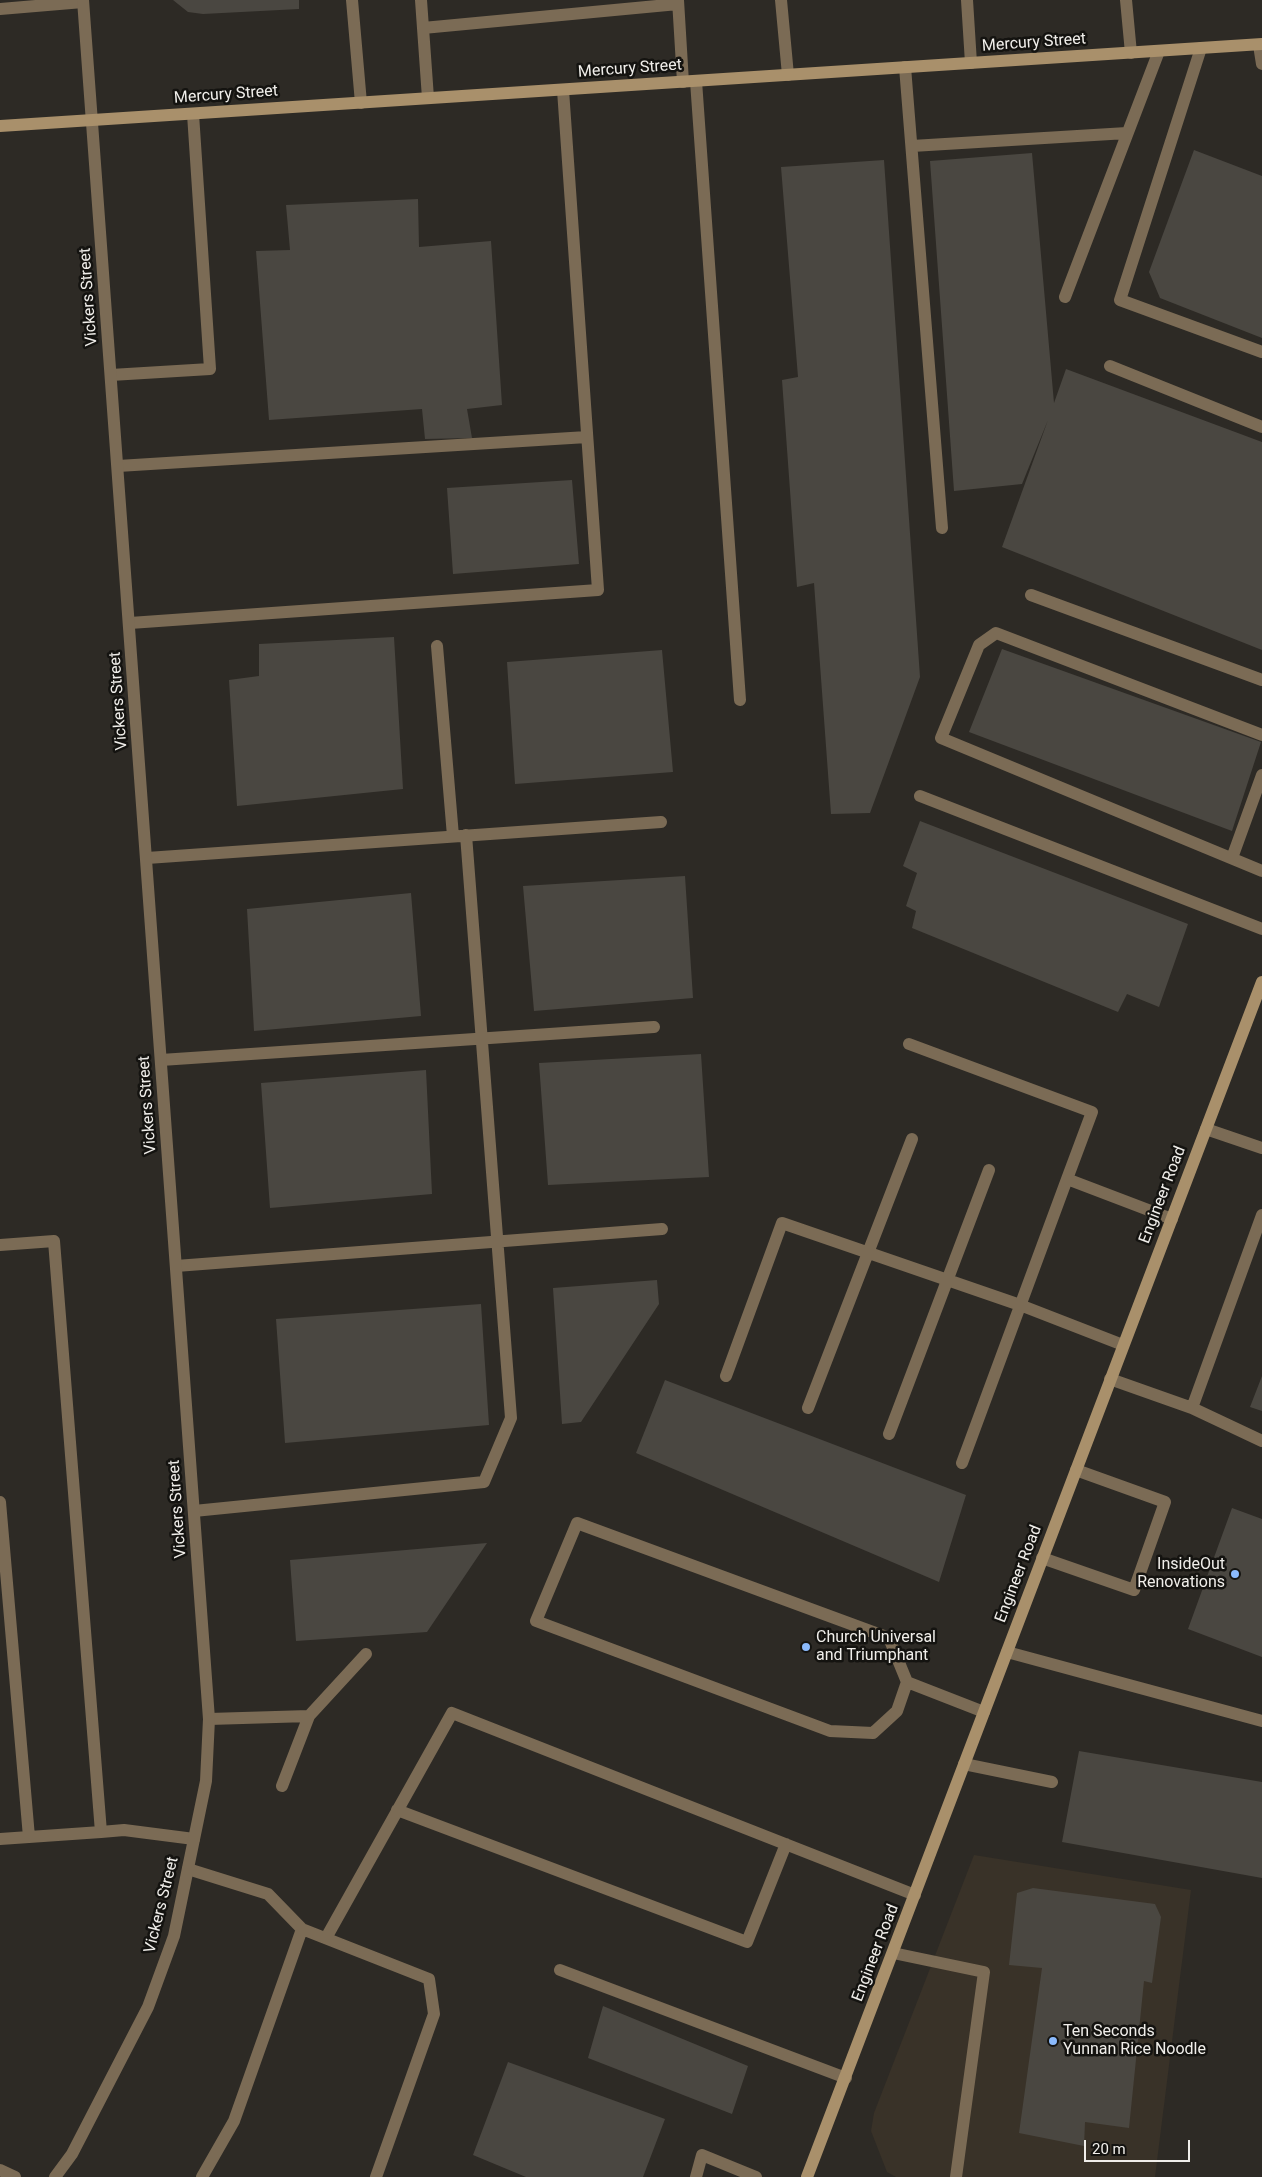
<!DOCTYPE html>
<style>
body{margin:0}
#map{position:relative;width:1262px;height:2177px;overflow:hidden;background:#2d2a25;font-family:Roboto,sans-serif}
canvas{display:block}
.scale{position:absolute;left:1084px;top:2140px;width:106px;height:22px;box-sizing:border-box;border:2px solid #f0eeea;border-top:0;padding-left:6px;font-size:15px;line-height:18px;white-space:nowrap;color:#f0eeea;-webkit-text-stroke:4px #141310;paint-order:stroke}
</style>
<div id="map">
<canvas width="1262" height="2177"></canvas>
<div class="scale">20 m</div>
</div>
<script>
const g = document.querySelector('canvas').getContext('2d');
g.lineJoin = 'round';
function fill(path, color) { g.fillStyle = color; g.fill(path, 'evenodd'); }
const toPath = rows => new Path2D(rows.map(r => 'M' + r).join(''));
function stroke(path, color, width, dash) { g.strokeStyle = color; g.lineWidth = width; g.lineCap = dash ? 'butt' : 'round'; g.setLineDash(dash || []); g.stroke(path); }
function drawText(font, color, halo, rows, align = 'center') {
  g.font = font + ' Roboto,sans-serif'; g.lineWidth = 5; g.setLineDash([]); g.textBaseline = 'middle'; g.strokeStyle = halo; g.fillStyle = color; for (const [text, x, y, turn = 0] of rows) {
    g.save(); g.translate(x, y); g.rotate((+turn || 0) * Math.PI / 180); g.textAlign = isNaN(turn) ? turn : align; if (halo) g.strokeText(text, 0, 0); g.fillText(text, 0, 0); g.restore();
  }
}
fill(toPath([
 [974,1855,1191,1890,1155,2177,896,2177,887,2172,871,2131,874,2113]
]), '#393228');
fill(toPath([
 [173,0,299,0,299,9,203,14,188,12],
 [1194,150,1262,176,1262,338,1160,298,1149,272],
 [1032,153,1054,403,1066,369,1262,442,1262,650,1002,547,1048,420,1022,484,954,491,930,161],
 [884,160,920,677,870,813,831,814,814,583,797,587,782,380,798,377,781,167],
 [418,199,419,247,491,241,502,405,467,409,472,438,425,439,422,409,269,420,256,251,290,250,286,205],
 [572,480,579,564,453,574,447,488],
 [394,637,403,789,237,806,229,680,259,676,259,644],
 [1002,649,1261,742,1232,831,969,732],
 [662,650,673,772,515,784,507,662],
 [920,821,1188,924,1159,1007,1127,994,1118,1012,912,928,916,911,906,906,917,873,903,866],
 [685,876,693,998,534,1011,523,886],
 [411,893,421,1016,254,1031,247,909],
 [701,1054,709,1177,548,1185,539,1063],
 [426,1070,432,1194,270,1208,261,1083],
 [657,1280,659,1304,581,1422,562,1424,553,1288],
 [481,1304,489,1425,285,1443,276,1319],
 [1262,1376,1262,1411,1250,1407],
 [665,1380,966,1495,939,1582,636,1453],
 [1232,1508,1262,1519,1262,1657,1188,1629],
 [487,1543,427,1632,296,1641,290,1560],
 [1079,1751,1262,1782,1262,1878,1062,1842],
 [1033,1888,1155,1904,1161,1917,1152,1983,1144,1981,1129,2128,1085,2122,1084,2146,1019,2133,1042,1968,1009,1965,1017,1893],
 [603,2006,748,2066,732,2114,588,2058],
 [508,2062,665,2119,643,2177,526,2177,473,2155]
]), '#4a4741');
stroke(toPath([
 [352,0,361,103],
 [421,0,428,98],
 [678,0,683,82],
 [781,0,788,75],
 [967,0,971,63],
 [1126,0,1131,53],
 [0,9,83,2],
 [423,28,678,4],
 [1259,45,1262,64],
 [1201,48,1120,300,1262,352],
 [905,67,942,528],
 [696,81,740,700],
 [912,146,1127,133],
 [1065,297,1159,51],
 [1110,366,1262,427],
 [111,375,210,369,193,114],
 [118,466,587,437],
 [1031,595,1262,680],
 [130,623,598,590,563,90],
 [437,646,453,836],
 [1262,735,996,633,979,645,941,738,1262,871],
 [920,796,1262,929],
 [147,858,661,822],
 [1232,858,1262,775],
 [909,1044,1092,1112,1067,1179,1172,1219],
 [161,1060,654,1027],
 [1206,1129,1262,1148],
 [0,1245,54,1241,101,1832,0,1839],
 [176,1266,662,1229],
 [726,1376,782,1223,1020,1305,1123,1345],
 [1110,1379,1192,1408,1262,1215],
 [808,1408,912,1139],
 [1192,1408,1262,1441],
 [889,1434,989,1170],
 [962,1463,1067,1179],
 [0,1502,29,1837],
 [194,1511,484,1482,511,1418,466,835],
 [1042,1558,1134,1590,1165,1502,1076,1470],
 [1007,1652,1262,1721],
 [907,1682,897,1711,873,1733,830,1731,536,1621,577,1523,889,1638,907,1682,984,1712],
 [209,1719,309,1716,366,1654],
 [964,1764,1052,1782],
 [282,1786,309,1716],
 [397,1810,747,1942,786,1844],
 [101,1832,124,1830,194,1839],
 [188,1869,268,1894,302,1929,429,1979,434,2014,376,2177],
 [326,1938,452,1713,915,1895],
 [893,1953,984,1972,956,2177],
 [560,1970,846,2078],
 [0,2170,15,2177],
 [202,2177,234,2121,302,1929],
 [696,2177,702,2155,756,2177]
]), '#7b6b55', 12);
stroke(toPath([
 [55,2177,72,2154,148,2007,174,1936,206,1781,209,1719,83,0]
]), '#7b6b55', 12);
stroke(toPath([
 [0,126,1262,44],
 [807,2177,1262,982]
]), '#a9906b', 12);
for (const [x, y, r, color] of [
 [1235,1574,5,"#8bbafc"],
 [806,1647,5,"#8bbafc"],
 [1053,2041,5,"#8bbafc"]
]) { const dot = new Path2D(); dot.arc(x, y, r, 0, 2 * Math.PI); g.fillStyle = color; g.fill(dot); stroke(dot, '#141310', 2); }
drawText('16px', '#f0eeea', '#141310', [
 ["Mercury Street",1034,43,-4],
 ["Mercury Street",630,69,-4],
 ["Mercury Street",226,95,-4],
 ["Vickers Street",89,297,-94],
 ["Vickers Street",119,701,-94],
 ["Vickers Street",148,1105,-94],
 ["Engineer Road",1163,1195,-69],
 ["Vickers Street",178,1509,-94],
 ["Engineer Road",1019,1574,-69],
 ["Vickers Street",162,1905,-76],
 ["Engineer Road",876,1953,-69]
]);
drawText('16px', '#f0eeea', '#141310', [
 ["InsideOut",1225,1565,"right"],
 ["Renovations",1225,1583,"right"],
 ["Church Universal",816,1638],
 ["and Triumphant",816,1656],
 ["Ten Seconds",1063,2032],
 ["Yunnan Rice Noodle",1063,2050]
], 'left');
</script>
